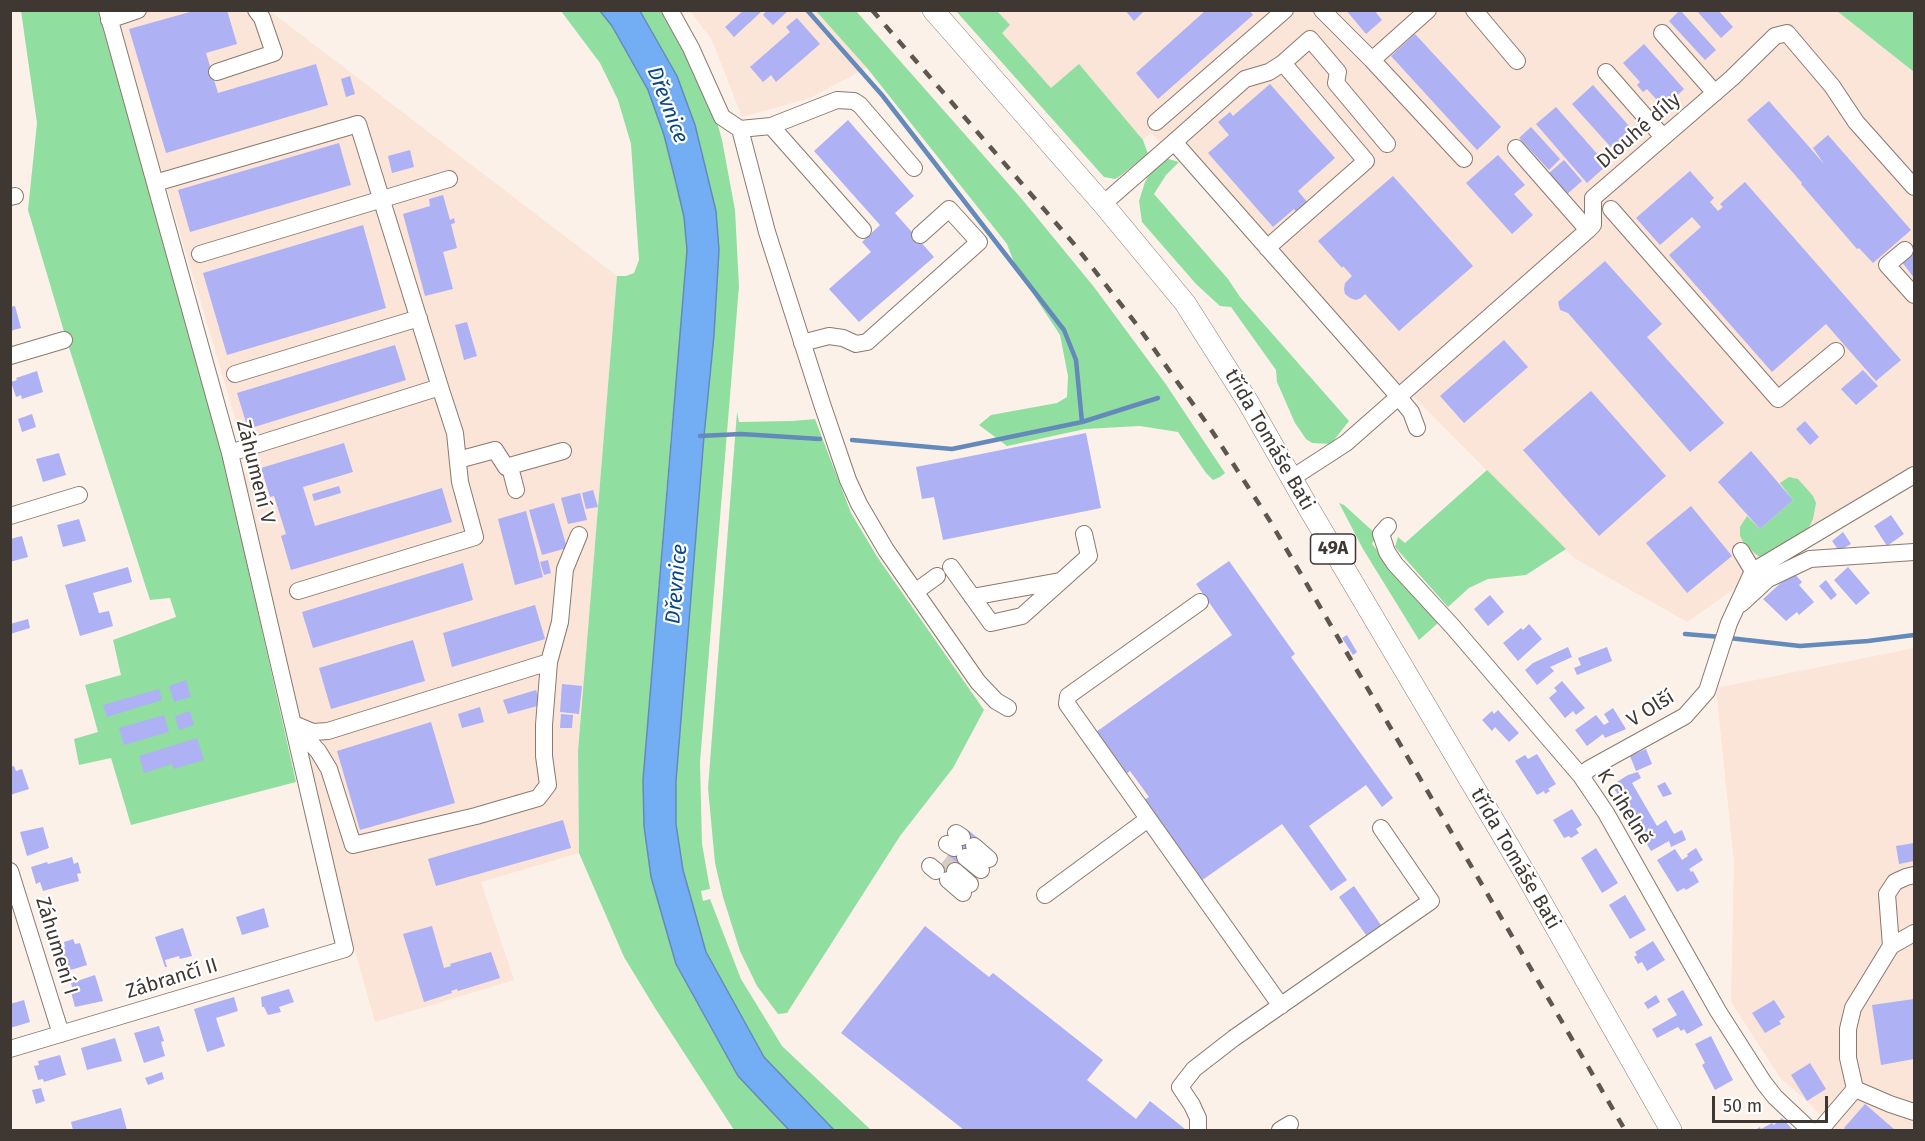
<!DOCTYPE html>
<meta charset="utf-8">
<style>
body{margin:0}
#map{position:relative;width:1925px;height:1141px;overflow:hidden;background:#fcf1e9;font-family:"Fira Sans",sans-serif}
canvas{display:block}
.frame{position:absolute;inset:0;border:12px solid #3e3732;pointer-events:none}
.scale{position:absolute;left:1712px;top:1096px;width:116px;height:27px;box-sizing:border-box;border:3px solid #3e3732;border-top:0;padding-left:8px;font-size:18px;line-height:21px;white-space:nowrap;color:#3e3732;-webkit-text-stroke:4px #fff;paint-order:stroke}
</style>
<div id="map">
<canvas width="1925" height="1141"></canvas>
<div class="frame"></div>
<div class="scale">50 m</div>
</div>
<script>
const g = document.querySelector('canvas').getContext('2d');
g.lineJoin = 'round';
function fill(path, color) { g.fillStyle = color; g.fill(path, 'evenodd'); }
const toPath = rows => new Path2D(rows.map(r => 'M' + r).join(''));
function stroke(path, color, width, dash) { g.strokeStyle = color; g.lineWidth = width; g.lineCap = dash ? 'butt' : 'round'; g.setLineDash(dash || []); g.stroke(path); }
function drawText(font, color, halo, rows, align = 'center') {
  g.font = font + ' "Fira Sans",sans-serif'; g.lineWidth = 4.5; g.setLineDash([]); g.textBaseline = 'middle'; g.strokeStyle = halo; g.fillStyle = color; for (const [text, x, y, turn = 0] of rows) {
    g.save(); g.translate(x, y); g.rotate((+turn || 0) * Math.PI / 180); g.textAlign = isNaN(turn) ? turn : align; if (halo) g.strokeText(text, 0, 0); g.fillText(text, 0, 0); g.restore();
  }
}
fill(toPath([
 [114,11,270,11,617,276,578,751,579,853,481,882,514,980,375,1022,347,922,240,475,251,471],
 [690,11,816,11,867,68,810,98,742,117,712,40],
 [997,11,1837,11,1914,72,1914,464,1687,622,1574,558,1151,133,1143,140,1079,65,1052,89,1001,33,1009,25],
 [1914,648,1914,1130,1835,1130,1807,1101,1781,1079,1731,1002,1734,863,1716,688]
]), '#fbe4d8');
fill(toPath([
 [21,11,98,11,214,417,296,782,131,825,111,758,79,765,74,739,98,732,85,685,121,675,113,640,176,617,170,598,150,600,65,335,28,210,37,123],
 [561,11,600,11,612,26,648,90,664,135,684,217,687,250,681,332,671,434,643,780,644,826,651,877,676,964,738,1076,789,1130,734,1130,655,1008,624,957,579,853,578,751,617,276,626,276,634,273,639,260,631,144,618,100,600,63],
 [640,11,670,11,711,100,722,140,735,210,739,286,700,762,702,844,710,889,701,891,703,901,710,899,741,979,782,1046,871,1130,834,1130,764,1057,706,952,683,870,676,824,676,781,704,436,714,335,716,211,695,125,677,76],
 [816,11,856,11,1021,198,1094,287,1165,383,1225,473,1220,477,1213,480,1206,473,1178,432,1140,426,1085,429,1007,446,979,425,991,415,1057,403,1067,397,1068,376,1060,335,1016,268,1007,244,867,68],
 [956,11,997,11,1010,25,1002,33,1051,88,1079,64,1143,140,1148,154,1120,176,1115,179,1104,177],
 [1837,11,1914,11,1914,72],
 [1165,158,1179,162,1166,175,1154,194,1228,279,1240,297,1349,421,1331,444,1312,443,1306,439,1295,423,1277,382,1276,370,1231,307,1220,306,1196,284,1142,222,1139,201,1145,182,1153,167],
 [737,412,739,422,792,421,815,419,851,513,878,558,984,710,953,768,900,836,787,1013,778,1014,757,986,740,951,723,897,715,863,708,788],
 [1487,470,1566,549,1526,575,1488,579,1469,588,1448,607,1395,547,1398,537,1405,543],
 [1789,477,1798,479,1813,496,1816,503,1813,519,1808,529,1762,557,1758,556,1745,545,1740,536,1740,527,1747,516,1760,529,1793,500,1780,483],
 [1339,503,1344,505,1377,535,1372,544,1438,623,1419,640,1363,549]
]), '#91dea1');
const water = toPath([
 [600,11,640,11,677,76,695,125,716,211,719,250,714,335,704,436,676,781,676,824,683,870,706,952,764,1057,834,1130,789,1130,738,1076,676,964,651,877,644,826,643,780,687,250,684,217,676,183,664,135,648,90,612,26,600,11]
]);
fill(water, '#73aef5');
stroke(water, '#638aba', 1.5);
stroke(toPath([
 [807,10,882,95,1064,330,1076,360,1082,422],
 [700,436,741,434,820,439],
 [852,440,952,449,1082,422,1158,398],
 [1685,634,1721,637],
 [1729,638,1800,646,1868,641,1914,635]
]), '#638aba', 4.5);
fill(toPath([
 [197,10,227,10,237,44,206,53,218,93,316,64,328,105,166,153,129,29],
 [744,10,763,10,734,37,725,27],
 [767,10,789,10,773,25,763,15],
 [1125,10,1145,10,1134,21],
 [1206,10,1249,10,1253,15,1158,99,1136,73],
 [1346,10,1374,10,1382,20,1366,34],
 [1680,10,1716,50,1705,60,1669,21],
 [1696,10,1718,10,1733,27,1721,38],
 [797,18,820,44,776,82,771,75,763,82,750,67,790,32,786,27],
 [1415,34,1501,127,1477,150,1391,56],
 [1644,44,1684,89,1664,108,1647,89,1643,92,1637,85,1640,82,1623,63],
 [350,76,355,94,346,97,341,79],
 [1270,84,1335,158,1298,191,1308,203,1297,213,1294,209,1273,227,1208,153,1229,135,1218,122,1230,112,1233,116],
 [1593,85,1637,135,1630,141,1629,147,1623,147,1616,153,1572,104],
 [1769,101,1824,164,1813,148,1828,135,1911,230,1873,263,1859,248,1857,249,1801,184,1802,183,1747,120],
 [1556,107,1607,165,1587,183,1536,124],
 [848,120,914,196,895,213,934,257,859,322,829,289,871,252,862,242,880,225,814,151],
 [1531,127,1560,159,1549,170,1519,138],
 [339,143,351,185,190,232,178,190],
 [410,150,414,167,392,173,388,156],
 [1498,155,1525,185,1514,194,1533,215,1512,234,1466,183],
 [1564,160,1582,181,1566,195,1548,174],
 [1690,171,1714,198,1710,202,1718,211,1723,207,1720,204,1745,182,1901,360,1876,381,1826,324,1772,372,1669,255,1701,227,1692,217,1660,245,1636,218],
 [1393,176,1473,266,1399,331,1365,294,1361,298,1356,300,1350,298,1345,294,1344,289,1345,283,1352,276,1343,266,1342,268,1318,241],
 [443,195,450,220,454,218,455,223,451,224,457,248,443,252,453,289,425,296,403,214,430,206,429,199],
 [363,225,386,308,227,355,203,273],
 [1914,251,1914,278,1902,262],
 [1605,261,1662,324,1647,337,1724,423,1690,452,1568,313,1560,310,1558,302],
 [15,306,21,328,10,331,10,307],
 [467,322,477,356,464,360,455,325],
 [1504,340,1528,367,1464,423,1440,396],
 [395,345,406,380,248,429,237,393],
 [1863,370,1878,386,1856,405,1841,389],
 [37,371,43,392,22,399,21,395,16,397,11,382,17,380,16,378],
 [1591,391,1666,476,1599,536,1523,450],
 [32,414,36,427,22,432,18,419],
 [1805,421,1819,437,1810,445,1796,429],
 [1086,433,1101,508,943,540,934,497,922,499,916,467],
 [344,443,353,472,303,487,315,526,442,488,452,522,291,570,281,536,286,534,274,496,270,497,261,468],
 [1751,451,1793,500,1760,529,1718,482],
 [59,453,66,475,43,482,36,459],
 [339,486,341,493,314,501,312,494],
 [593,490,598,507,586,509,582,493],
 [580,493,587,520,568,524,561,498],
 [554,503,567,548,542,555,529,510],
 [1691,506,1732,556,1687,593,1646,543],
 [526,511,543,577,515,585,498,519],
 [1891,515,1904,534,1887,546,1874,526],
 [79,519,86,541,63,547,57,525],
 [1843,532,1851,544,1839,551,1832,541],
 [22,536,28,557,10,562,10,539],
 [548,560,551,573,544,575,540,562],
 [1229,561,1295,654,1291,657,1393,798,1382,807,1366,785,1309,826,1347,880,1331,891,1282,824,1201,881,1144,800,1149,797,1130,771,1126,774,1096,732,1232,635,1196,584],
 [463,563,473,600,313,648,302,612],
 [128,567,132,582,93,593,99,613,109,611,113,626,80,636,65,585],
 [1848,567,1870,593,1856,605,1834,580],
 [1793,572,1802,582,1799,585,1814,602,1799,615,1797,612,1786,621,1763,599],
 [1826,580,1837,595,1831,600,1819,586],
 [1490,595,1504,612,1488,626,1474,609],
 [535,605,545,639,452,667,443,633],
 [28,619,30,628,10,634,10,624],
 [1529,624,1542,639,1518,661,1503,643,1521,628,1523,630],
 [1347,635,1357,652,1353,655,1342,638],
 [413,640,425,681,331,709,319,668],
 [1568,647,1572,657,1550,667,1554,671,1537,685,1525,670,1533,663],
 [1607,647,1612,661,1577,675,1574,668,1581,665,1578,658],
 [186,680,191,697,174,702,169,686],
 [1562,681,1585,708,1576,715,1573,711,1565,718,1549,698,1557,691,1554,688],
 [562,684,582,686,579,714,560,712],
 [159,689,162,700,107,717,103,705],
 [536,690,541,705,508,714,503,700],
 [480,707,484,722,462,728,458,714],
 [1613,708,1626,729,1605,738,1603,734,1587,746,1575,730,1596,715,1604,725,1609,722,1604,714],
 [1498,710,1519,733,1509,742,1495,727,1492,731,1482,720,1492,711,1494,714],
 [190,711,194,725,179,730,175,716],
 [561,714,573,715,572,728,560,728],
 [164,715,169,732,124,745,119,728],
 [431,722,455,803,360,830,337,751],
 [197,738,204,760,174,769,172,764,144,773,139,756],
 [1646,749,1652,764,1636,771,1630,756],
 [1537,754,1556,784,1548,789,1550,791,1545,794,1544,791,1537,795,1515,761,1525,755,1528,759],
 [14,766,16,771,22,769,29,789,10,795,10,767],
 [1638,772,1641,778,1632,783,1657,826,1666,820,1674,834,1682,830,1686,840,1671,847,1669,841,1651,851,1612,785,1628,775],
 [1665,782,1672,794,1663,797,1657,786],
 [1572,809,1582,825,1576,829,1579,833,1571,838,1569,836,1564,838,1553,820],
 [563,820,571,848,436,886,428,859],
 [43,827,49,848,27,856,20,832],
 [968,830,979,839,944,884,933,875],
 [1914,843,1914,861,1899,864,1896,846],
 [1596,848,1618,883,1602,893,1581,858],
 [1696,848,1703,860,1689,869,1691,872,1693,871,1699,882,1686,890,1684,888,1677,892,1657,860,1675,849,1682,860,1688,856,1687,854],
 [72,857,74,864,78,862,81,873,77,874,79,881,43,891,40,882,36,884,31,867,47,862,48,864],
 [1354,886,1381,925,1366,935,1339,897],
 [1625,895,1646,930,1630,939,1609,905],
 [264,908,269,927,242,935,236,917],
 [432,926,444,968,451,966,450,964,491,952,500,978,458,991,457,989,451,991,452,993,424,1002,403,934],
 [925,926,989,977,993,973,1103,1060,1087,1080,1136,1119,1150,1101,1185,1129,1183,1130,964,1130,841,1033],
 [183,928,192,956,180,959,179,956,165,960,167,967,165,967,155,937],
 [73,939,75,944,80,943,87,965,64,972,57,950,65,947,64,942],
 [1653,941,1665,960,1647,971,1642,962,1638,964,1634,957,1637,955,1635,952],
 [95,975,103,1001,75,1007,71,992,73,991,71,983],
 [289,989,294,1002,279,1007,281,1012,268,1015,264,1007,262,1007,261,997],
 [1683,990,1703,1025,1687,1034,1684,1029,1681,1031,1678,1027,1657,1038,1652,1029,1677,1015,1667,999],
 [1656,995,1660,1002,1648,1009,1644,1003],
 [234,997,238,1011,216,1018,225,1046,207,1052,194,1009],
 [1914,999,1914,1059,1881,1065,1872,1005],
 [24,1000,30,1022,10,1028,10,1004],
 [1774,1000,1785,1017,1779,1021,1781,1024,1765,1033,1752,1013],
 [159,1026,164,1041,161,1042,165,1056,144,1063,134,1033],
 [1711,1036,1733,1080,1715,1090,1702,1065,1705,1063,1695,1044],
 [115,1038,122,1061,87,1070,81,1048],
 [60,1055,66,1075,44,1082,43,1079,38,1080,34,1066,39,1065,38,1061],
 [1810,1063,1826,1089,1807,1101,1791,1075],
 [162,1072,164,1079,148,1085,145,1078],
 [41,1088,45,1101,36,1104,32,1090],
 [1865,1104,1895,1130,1846,1130,1844,1128],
 [121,1108,127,1130,73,1130,71,1122],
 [1782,1118,1793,1130,1755,1130,1760,1127,1761,1129,1772,1123,1774,1125]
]), '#aeb1f4');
stroke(toPath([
 [943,862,955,871]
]), '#d6ccc4', 16, [16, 8]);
const minor = toPath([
 [670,10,691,48,722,117,740,129,767,232,822,404,848,480,859,504,886,550,978,682,996,701,1008,708],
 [1322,10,1372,60,1428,10],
 [1474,10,1517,61],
 [109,20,138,10],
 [1662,33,1715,93],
 [1372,60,1464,159],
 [1283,63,1310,39,1338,72,1336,83,1387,144],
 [217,72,274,53,262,18,256,10],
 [1606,72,1663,137],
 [1156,122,1285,10],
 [771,126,863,230],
 [740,129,771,126,837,100,854,101,860,105,914,168],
 [1174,142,1245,79,1269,72,1283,63,1366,161,1267,248],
 [1516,148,1588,230],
 [155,183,358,124,440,387],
 [10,197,15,196],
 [1103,204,1174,142,1392,389,1411,412,1417,428],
 [1611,209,1778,399,1836,351],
 [1905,250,1887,265,1914,295],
 [200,254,449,179],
 [802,343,829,336,843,338,856,344,867,342,979,242,949,209,920,235],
 [10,356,64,340],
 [235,374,419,318],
 [230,453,440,387,455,433,460,482,475,537,298,591],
 [458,460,495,450,506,467,563,451],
 [510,467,516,490],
 [1292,478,1346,443,1588,230,1593,225,1593,198,1732,78,1775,36,1787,33,1832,86,1856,122,1914,187],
 [10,516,79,495],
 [1388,526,1381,534,1387,552,1395,564,1453,627,1581,776,1606,813,1718,1011,1764,1083,1775,1097,1810,1130],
 [951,567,991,623,1022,616,1089,556,1084,534],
 [1753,571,1914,475],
 [915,592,937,576],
 [972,597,1060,581],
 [1200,602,1068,696,1067,704,1281,1006],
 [1741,604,1768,579,1810,559,1914,552],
 [294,724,313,732,328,731,549,662],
 [294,725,318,751,329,769,353,845,476,816,538,798,548,785,544,756,544,725,549,662,560,622,565,569,579,535],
 [1581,776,1589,769,1685,716,1707,691,1729,623,1753,571,1741,551],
 [956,833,962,837],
 [947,844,954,848],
 [974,846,989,859],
 [965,857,981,870],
 [930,866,936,871],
 [10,871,61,1034],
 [955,871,970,884],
 [948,880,963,893],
 [1045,895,1148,819],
 [1891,946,1887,894,1895,882,1906,877,1914,875],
 [10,1049,345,949,230,453,107,10],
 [1855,1089,1890,1104,1914,1112],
 [1198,1130,1198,1118,1192,1105,1180,1087,1194,1069,1234,1038,1431,901,1381,828],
 [1280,1130,1290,1124],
 [1820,1130,1855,1089,1848,1058,1848,1029,1853,1008,1891,946,1914,933]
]);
const major = toPath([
 [933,10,1103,204,1185,303,1248,402,1308,507,1526,875,1671,1130]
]);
stroke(minor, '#8a796e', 18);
stroke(major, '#8a796e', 22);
stroke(minor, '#fff', 16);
stroke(major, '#fff', 21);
stroke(toPath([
 [872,10,1074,244,1137,325,1210,428,1270,521,1625,1130]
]), '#5e5751', 4.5, [10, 10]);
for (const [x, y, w] of [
 [1333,549,45]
]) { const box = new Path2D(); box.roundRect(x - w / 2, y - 15, w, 30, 4.5); g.fillStyle = '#fff'; g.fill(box); stroke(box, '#3e3732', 1.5); }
drawText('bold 18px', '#3e3732', null, [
 ["49A",1333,549]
]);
drawText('20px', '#3e3732', '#fff', [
 ["Dlouhé díly",1639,131,-41],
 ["třída Tomáše Bati",1269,440,60],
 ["Záhumení V",255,472,76],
 ["V Olší",1651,709,-32],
 ["K Cihelně",1624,807,58],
 ["třída Tomáše Bati",1515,859,60],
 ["Záhumení I",56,946,73],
 ["Zábrančí II",172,979,-17]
]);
drawText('italic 21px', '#084886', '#fff', [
 ["Dřevnice",667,105,69],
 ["Dřevnice",677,584,-85]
]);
</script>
